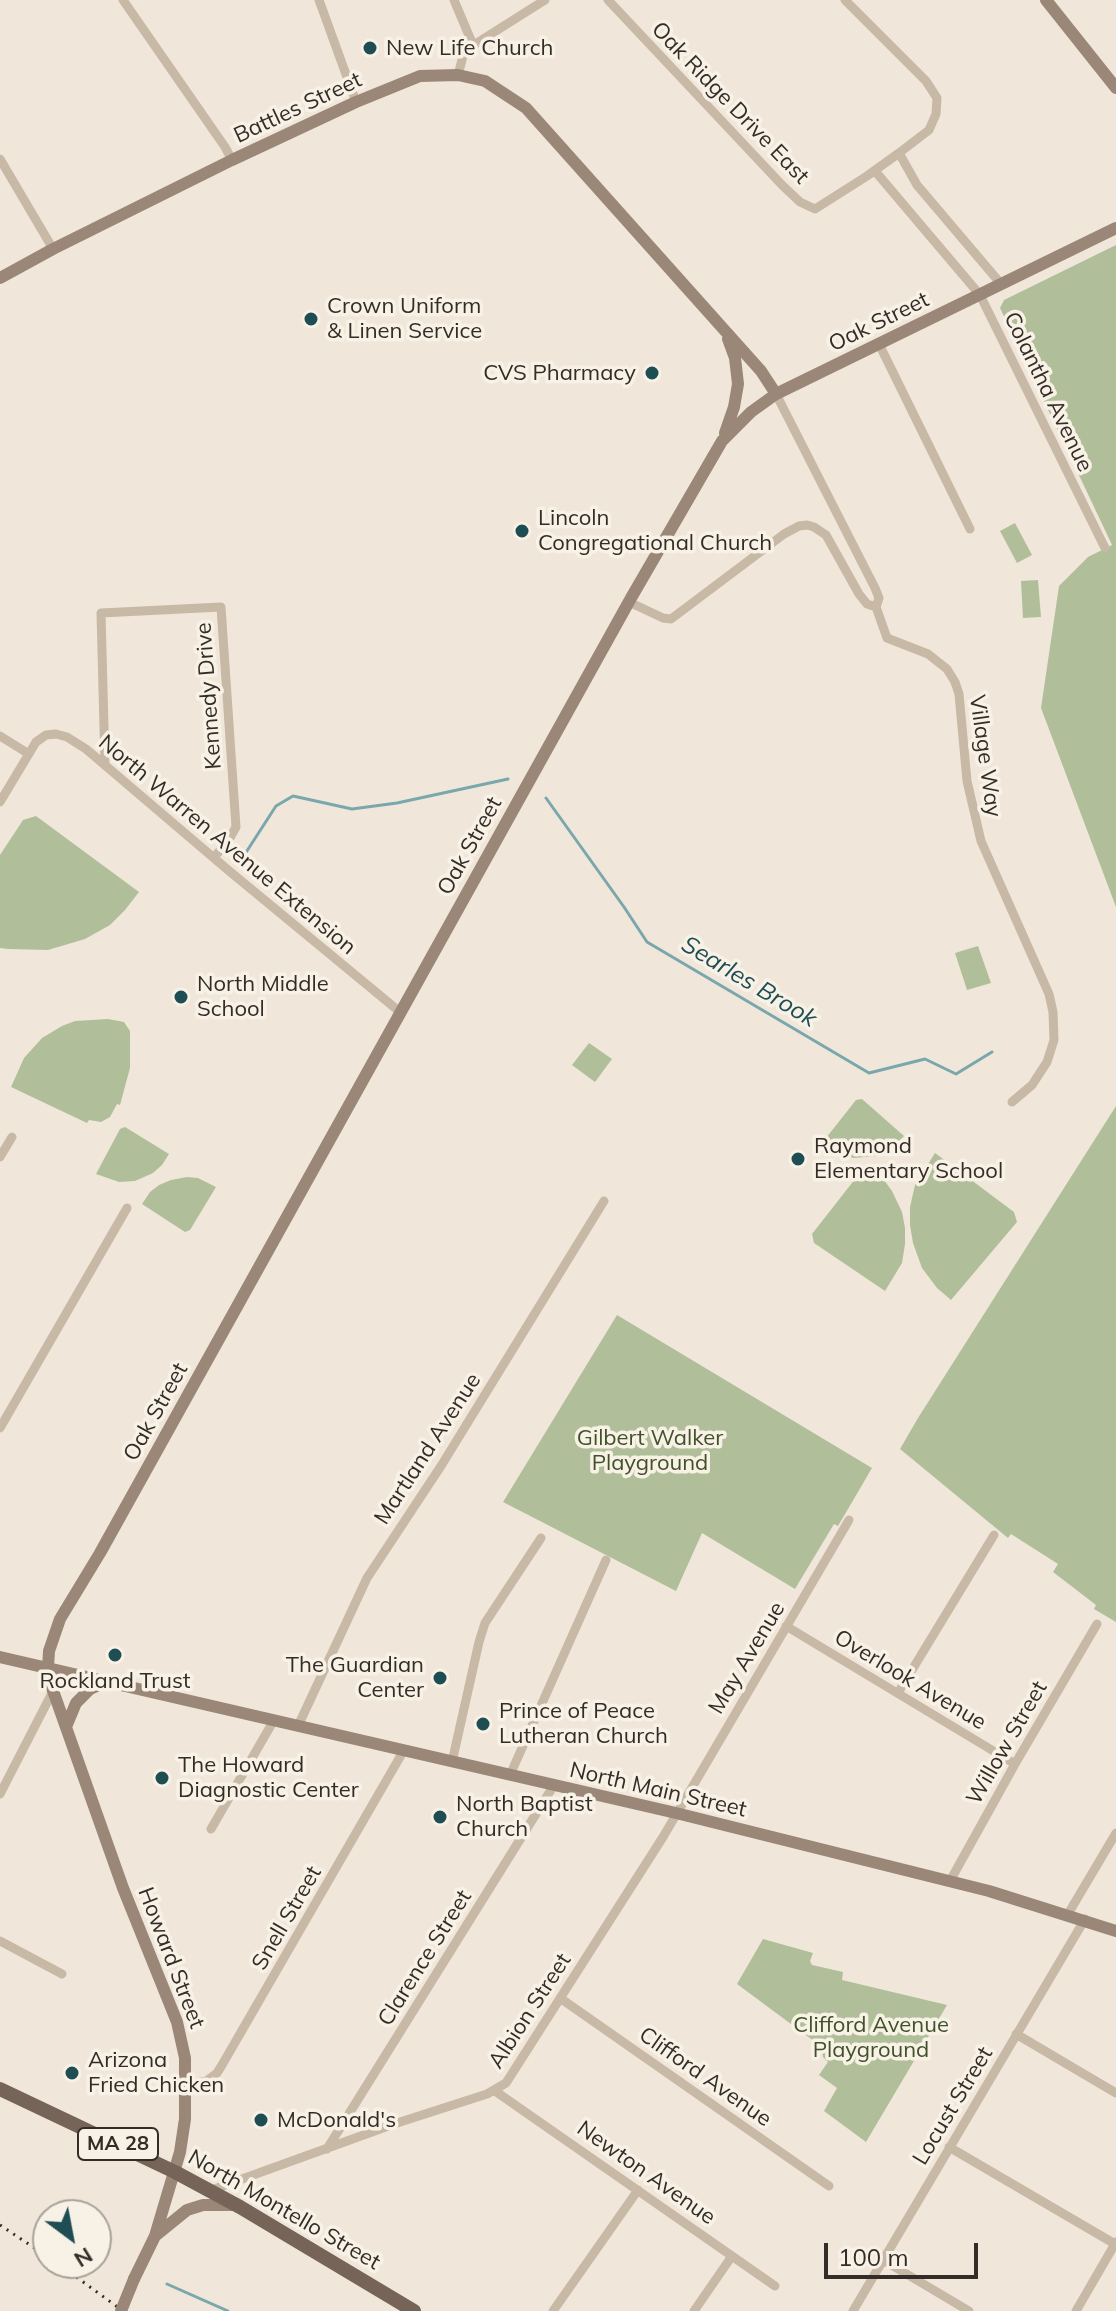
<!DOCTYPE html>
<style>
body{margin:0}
#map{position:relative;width:1116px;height:2311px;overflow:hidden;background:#f0e7da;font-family:Mulish,sans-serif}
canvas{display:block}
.north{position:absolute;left:32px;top:2199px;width:80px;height:80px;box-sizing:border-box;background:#f8f1e6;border:2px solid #aaa29a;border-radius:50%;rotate:148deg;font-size:22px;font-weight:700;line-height:32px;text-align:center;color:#342c27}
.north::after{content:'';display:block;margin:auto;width:28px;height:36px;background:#1e4d54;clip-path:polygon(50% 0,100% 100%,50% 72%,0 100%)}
.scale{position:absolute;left:824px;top:2243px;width:154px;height:36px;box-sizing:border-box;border:4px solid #342c27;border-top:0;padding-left:10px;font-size:24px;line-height:28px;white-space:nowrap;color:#342c27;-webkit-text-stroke:6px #f8f1e6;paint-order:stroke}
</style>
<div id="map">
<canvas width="1116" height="2311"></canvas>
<div class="north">N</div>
<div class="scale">100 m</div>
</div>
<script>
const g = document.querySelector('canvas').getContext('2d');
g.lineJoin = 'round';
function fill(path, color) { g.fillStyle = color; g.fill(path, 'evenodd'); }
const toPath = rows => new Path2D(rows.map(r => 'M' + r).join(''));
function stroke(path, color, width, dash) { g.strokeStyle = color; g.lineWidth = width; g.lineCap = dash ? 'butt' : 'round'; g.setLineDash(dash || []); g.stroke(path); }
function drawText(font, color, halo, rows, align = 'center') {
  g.font = font + ' Mulish,sans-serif'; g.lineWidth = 7; g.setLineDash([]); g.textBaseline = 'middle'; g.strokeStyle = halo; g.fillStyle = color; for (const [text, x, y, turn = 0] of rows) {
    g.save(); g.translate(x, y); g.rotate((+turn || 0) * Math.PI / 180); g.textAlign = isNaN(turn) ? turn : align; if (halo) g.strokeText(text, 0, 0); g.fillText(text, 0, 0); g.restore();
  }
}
fill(toPath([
 [1116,245,1116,907,1041,708,1059,586,1088,557,1112,545,1000,308,1004,300],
 [1015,523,1032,555,1017,563,1000,531],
 [1038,580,1041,617,1023,618,1021,581],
 [36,816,139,892,125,910,110,925,85,939,48,950,8,949,0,948,0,855,23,820],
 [978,946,991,983,967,990,955,953],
 [108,1019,124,1022,130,1031,130,1068,120,1105,117,1104,110,1117,101,1122,89,1120,87,1123,11,1087,24,1058,42,1038,62,1026,75,1021],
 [589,1043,612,1059,595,1082,572,1065],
 [862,1099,904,1136,890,1150,875,1156,854,1158,840,1154,822,1143,856,1100],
 [1116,1106,1116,1622,1094,1609,1096,1605,1053,1572,1058,1564,1011,1534,1008,1538,900,1449,918,1418],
 [125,1127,169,1154,162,1165,153,1173,135,1181,119,1182,96,1174,120,1129],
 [935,1153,1014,1212,1017,1222,951,1300,937,1288,922,1268,913,1243,910,1225,910,1207,915,1185],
 [866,1165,884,1180,892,1191,902,1212,905,1228,905,1244,902,1263,885,1291,814,1243,812,1234],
 [187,1177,198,1178,216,1187,190,1230,185,1232,142,1204,150,1192,159,1185,171,1180],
 [617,1315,872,1468,838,1526,834,1524,795,1589,702,1533,676,1591,503,1502],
 [763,1939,813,1953,810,1961,812,1965,843,1972,842,1980,947,2005,866,2142,824,2111,837,2088,819,2075,828,2062,823,2057,822,2047,737,1984]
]), '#b0bf9a');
stroke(toPath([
 [546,798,624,907,647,942,869,1073,925,1059,956,1074,992,1052],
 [243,857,276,806,293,796,352,809,397,803,508,779],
 [167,2284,228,2311]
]), '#7aa7ac', 3);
stroke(toPath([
 [123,0,225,147,232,160],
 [319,0,356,102],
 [454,0,473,45],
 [608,0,782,185,800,202,815,209,867,176,899,153,929,130,936,114,937,98,926,81,845,0],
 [458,75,463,56,469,48,545,0],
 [899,153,917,185,1001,284],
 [0,159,53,249],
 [875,171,980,295,1105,548],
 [879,344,970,529],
 [776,394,875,588,879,598,876,607],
 [629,602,663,618,671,619,784,534,799,526,807,525,814,527,826,535,859,594,867,604,876,607,887,638,928,654,947,669,955,682,959,694,967,781,981,841,1049,994,1053,1012,1054,1040,1047,1062,1032,1085,1012,1102],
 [0,736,29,754],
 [105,765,101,613,221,607,236,827,227,843,214,857],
 [0,802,36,742,46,735,56,734,67,737,86,749,228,870,400,1012],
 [0,1157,12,1137],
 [0,1428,127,1208],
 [786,1626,1015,1764],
 [898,1693,994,1535],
 [298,1726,367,1578,441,1466,604,1201],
 [452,1762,479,1642,485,1623,541,1538],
 [510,1775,606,1560],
 [0,1794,53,1691],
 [211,1829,274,1720],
 [950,1881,1015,1764,1097,1624],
 [1068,1914,1116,1833],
 [0,1941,62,1974],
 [560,1998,829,2186],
 [1016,2034,1116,2093],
 [186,2082,205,2082,217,2073,222,2065,404,1750],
 [495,2091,775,2286],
 [949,2147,1115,2244],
 [327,2149,554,1785],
 [209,2191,394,2124,487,2094,506,2083,663,1837,849,1520],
 [883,2260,969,2311],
 [553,2311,638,2190],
 [694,2311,732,2256],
 [853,2311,1085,1919],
 [1076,2311,1116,2242]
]), '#c8b8a6', 9);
stroke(toPath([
 [1046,0,1116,88],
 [0,278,53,249,232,160,356,102,420,76,458,75,485,81,526,108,761,371,776,394],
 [725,433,734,407,738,384,735,358,728,339],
 [0,1657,676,1813,989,1891,1116,1931],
 [66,1727,76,1703,90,1689,105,1682],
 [155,2236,187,2210,203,2205,234,2205],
 [134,2279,155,2236,180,2152,185,2119,185,2058,177,2022,123,1888,51,1685,48,1668,49,1651,60,1619,100,1553,631,598,722,441,751,412,776,394,1116,228]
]), '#9b8778', 12);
stroke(toPath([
 [0,2089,175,2172,240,2207,414,2311]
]), '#766458', 14);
stroke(toPath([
 [0,2225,48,2257],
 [57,2263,123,2311]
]), '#342c27', 3, [2, 6]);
stroke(toPath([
 [121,2311,134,2279]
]), '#9b8778', 12);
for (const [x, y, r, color] of [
 [370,48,8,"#1e4d54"],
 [311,319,8,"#1e4d54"],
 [652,373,8,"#1e4d54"],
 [522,531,8,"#1e4d54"],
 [181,997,8,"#1e4d54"],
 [798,1159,8,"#1e4d54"],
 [115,1655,8,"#1e4d54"],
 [440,1678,8,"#1e4d54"],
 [483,1724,8,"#1e4d54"],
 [162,1778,8,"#1e4d54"],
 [440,1817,8,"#1e4d54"],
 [72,2073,8,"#1e4d54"],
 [261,2120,8,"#1e4d54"]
]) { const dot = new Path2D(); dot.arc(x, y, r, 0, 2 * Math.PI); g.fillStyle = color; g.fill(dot); stroke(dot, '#f8f1e6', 3); }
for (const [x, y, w] of [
 [118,2144,80]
]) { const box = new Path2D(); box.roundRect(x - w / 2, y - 16, w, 32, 6); g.fillStyle = '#f8f1e6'; g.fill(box); stroke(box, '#342c27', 2); }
drawText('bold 20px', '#342c27', null, [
 ["MA 28",118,2144]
]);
drawText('22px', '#342c27', '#f8f1e6', [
 ["New Life Church",386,48],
 ["Crown Uniform",327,306],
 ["& Linen Service",327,331],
 ["CVS Pharmacy",636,373,"right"],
 ["Lincoln",538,518],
 ["Congregational Church",538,543],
 ["North Middle",197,984],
 ["School",197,1009],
 ["Raymond",814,1146],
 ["Elementary School",814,1171],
 ["The Guardian",424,1665,"right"],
 ["Center",424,1690,"right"],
 ["Rockland Trust",115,1681,"center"],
 ["Prince of Peace",499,1711],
 ["Lutheran Church",499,1736],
 ["The Howard",178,1765],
 ["Diagnostic Center",178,1790],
 ["North Baptist",456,1804],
 ["Church",456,1829],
 ["Arizona",88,2060],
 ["Fried Chicken",88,2085],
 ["McDonald's",277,2120]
], 'left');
drawText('22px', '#342c27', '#f8f1e6', [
 ["Oak Ridge Drive East",730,103,46],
 ["Battles Street",298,108,-25],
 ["Oak Street",879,322,-26],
 ["Colantha Avenue",1048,392,64],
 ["Kennedy Drive",209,696,-94],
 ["Village Way",985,756,82],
 ["North Warren Avenue Extension",227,845,40],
 ["Oak Street",470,846,-61],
 ["Oak Street",156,1412,-61],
 ["Martland Avenue",428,1449,-57],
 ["May Avenue",747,1658,-59],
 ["Overlook Avenue",910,1680,31],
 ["Willow Street",1007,1743,-60],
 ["North Main Street",658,1790,13],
 ["Snell Street",287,1918,-60],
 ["Howard Street",171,1958,69],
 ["Clarence Street",425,1958,-58],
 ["Albion Street",530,2011,-57],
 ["Clifford Avenue",705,2077,35],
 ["Locust Street",953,2106,-59],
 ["Newton Avenue",646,2173,35],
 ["North Montello Street",284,2210,30]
]);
drawText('22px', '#41522b', '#f8f1e6', [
 ["Gilbert Walker",650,1438],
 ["Playground",650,1463],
 ["Clifford Avenue",871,2025],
 ["Playground",871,2050]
]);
drawText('italic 24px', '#1e4d54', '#f8f1e6', [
 ["Searles Brook",749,982,31]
]);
</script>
